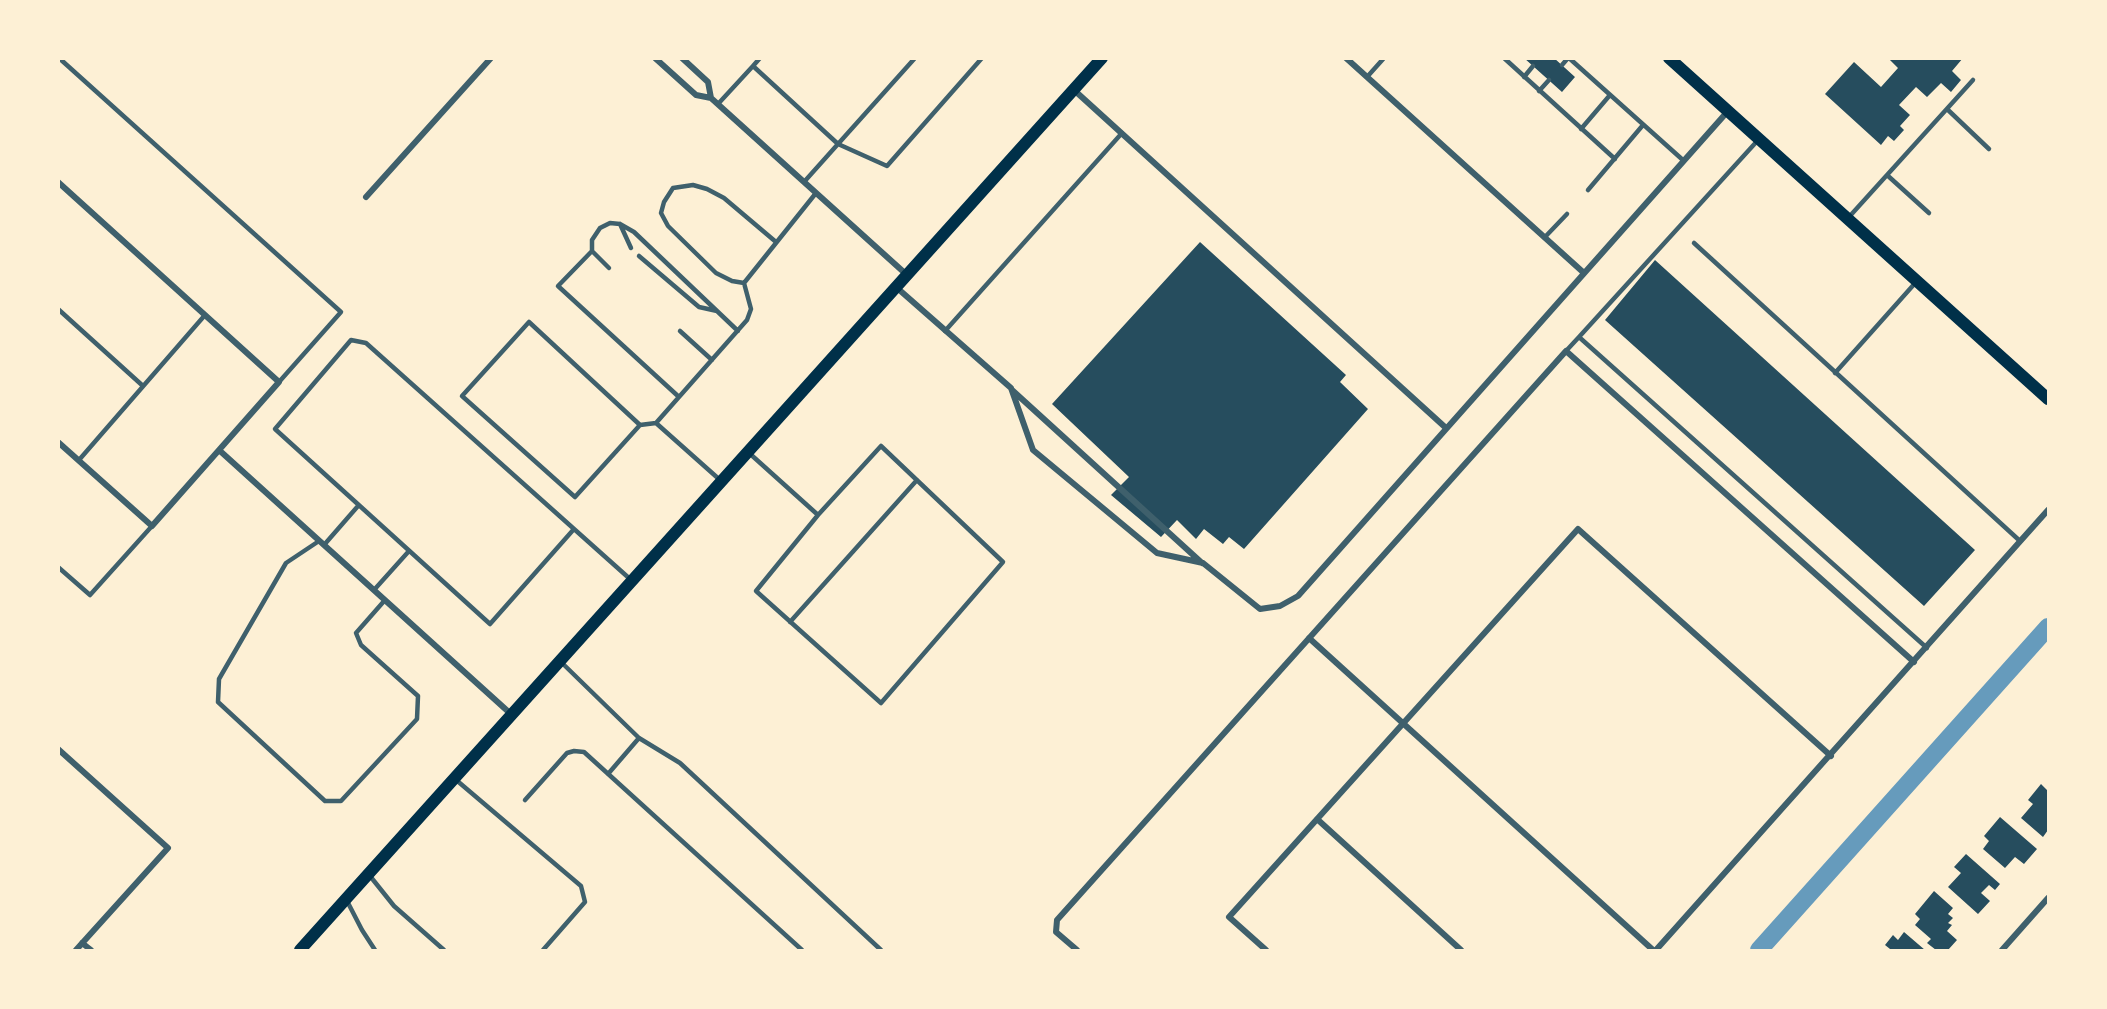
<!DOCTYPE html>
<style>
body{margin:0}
#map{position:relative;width:2107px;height:1009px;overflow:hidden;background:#fdf0d5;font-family:"Exo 2",sans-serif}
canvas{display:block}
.frame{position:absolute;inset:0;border:60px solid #fdf0d5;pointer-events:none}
</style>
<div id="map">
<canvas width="2107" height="1009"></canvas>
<div class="frame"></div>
</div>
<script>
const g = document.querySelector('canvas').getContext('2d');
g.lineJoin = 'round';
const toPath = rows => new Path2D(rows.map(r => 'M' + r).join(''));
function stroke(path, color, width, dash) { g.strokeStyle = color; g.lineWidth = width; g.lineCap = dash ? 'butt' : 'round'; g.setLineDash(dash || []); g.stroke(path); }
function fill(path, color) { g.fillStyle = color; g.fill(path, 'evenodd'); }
stroke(toPath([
 [1759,950,2048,627]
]), '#669bbc', 18);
fill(toPath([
 [1524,58,1554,58,1575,77,1562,92],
 [1888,58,1963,58,1952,71,1961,80,1951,92,1941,83,1927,97,1916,87,1899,105,1910,115,1900,126,1904,130,1894,141,1888,136,1881,145,1825,94,1854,62,1881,87,1898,68],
 [1200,242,1346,375,1340,382,1368,409,1244,549,1229,537,1223,544,1204,529,1196,539,1177,520,1161,537,1111,495,1129,477,1052,404],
 [1655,260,1975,550,1924,606,1605,320],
 [2041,784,2048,791,2048,830,2043,837,2021,818,2033,804,2028,800],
 [2000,817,2037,849,2024,864,2015,857,2005,868,1983,849,1989,841,1984,836],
 [1966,854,2000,884,1995,890,1989,885,1981,893,1990,901,1978,914,1948,887,1961,873,1954,867],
 [1934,891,1953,908,1948,914,1953,918,1948,923,1952,925,1947,931,1957,940,1948,950,1936,950,1927,943,1931,939,1915,925,1920,919,1915,914],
 [1904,932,1925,950,1888,950,1890,949,1885,945,1893,935,1898,940]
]), '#264d5e');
stroke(toPath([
 [59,58,341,312,279,382],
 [1504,58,1615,159],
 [1569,58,1684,161],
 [1562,65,1568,58],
 [753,66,760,58],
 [1367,77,1384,58],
 [1524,77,1533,66],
 [1539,91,1549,80],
 [718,104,753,66,838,144,915,58],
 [1947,109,1989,149],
 [1581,129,1610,95],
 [1759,139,1579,337,1927,648],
 [1887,175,1929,213],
 [804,182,838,144,887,166,982,58],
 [1588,190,1643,125],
 [1849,217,1973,80],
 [620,224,631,248],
 [1545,237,1567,214],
 [1694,243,2020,541],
 [592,251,609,268],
 [639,256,699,307,717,311],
 [744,283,732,281,716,273,668,226,661,213,664,202,673,188,693,185,707,189,724,198,776,242],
 [744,283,816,193],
 [58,309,143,386],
 [680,331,712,360],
 [945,331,1122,133],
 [1566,351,1579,337],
 [1835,373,1917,281],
 [679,397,558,286,592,251,592,240,600,228,610,223,620,224,634,232,738,331],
 [640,425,529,322,462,396,575,497,640,425,656,423],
 [748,452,818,515,756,591,881,703,1003,562,881,446,818,515],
 [79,460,205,315],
 [720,480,656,423,747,320,751,309,744,283],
 [574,529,490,624,275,429,351,340,366,343,630,579],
 [319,541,286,563,219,679,218,702,325,801,341,801,417,719,418,696,361,645,356,633,385,600],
 [324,545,358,506],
 [58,567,90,595,152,526],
 [374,590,409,551],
 [790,622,917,480],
 [560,661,639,738,680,763,881,950],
 [608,774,639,738],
 [455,779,581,886,585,902,543,950],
 [525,800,567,753,574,751,584,752,802,950],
 [370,876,394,906,444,950],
 [346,899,362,930,375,950]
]), '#3f606c', 4.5);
stroke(toPath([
 [655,58,696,95,711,98,907,275],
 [682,58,708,82,711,98],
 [1346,58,1584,273],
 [1074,90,1446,428],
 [58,182,279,382,152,526,58,442],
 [366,197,491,58],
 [896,287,1011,388,1033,450,1157,553,1203,563,1260,609,1280,606,1298,596,1728,111],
 [1012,390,1202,563],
 [219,450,512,715],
 [1309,638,1653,950],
 [58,749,168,848,76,950],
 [1317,819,1461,950],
 [82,943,91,950],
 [1077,950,1056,932,1057,920,1566,351,1914,662],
 [1266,950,1229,917,1578,529,1831,756],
 [1656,950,2048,510],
 [2002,950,2048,898]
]), '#3f606c', 6);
stroke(toPath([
 [1669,58,2048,399],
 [300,950,1102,58]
]), '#003049', 12);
</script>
